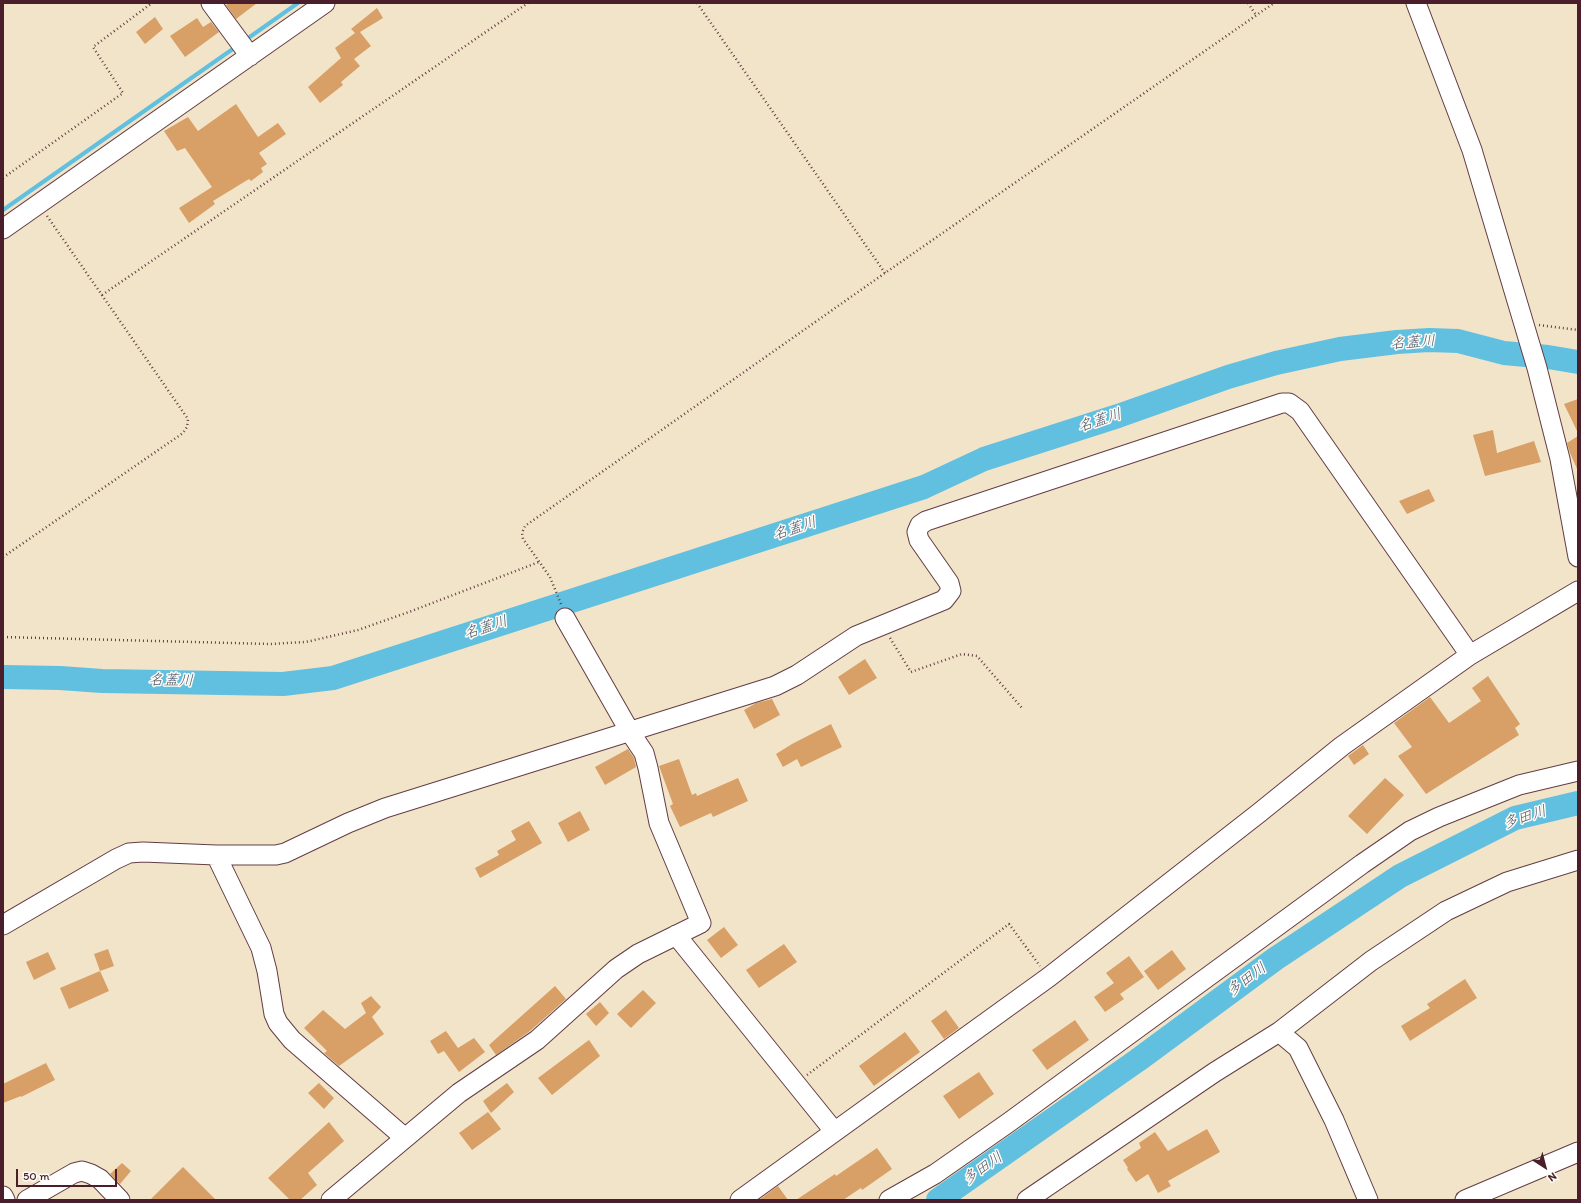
<!DOCTYPE html>
<meta charset="utf-8">
<style>
body{margin:0}
#map{position:relative;width:1581px;height:1203px;overflow:hidden;background:#f2e4c9;font-family:Itim,sans-serif}
canvas{display:block}
.frame{position:absolute;inset:0;border:4px solid #4a1f2b;pointer-events:none}
.north{position:absolute;left:1525px;top:1147px;width:40px;height:40px;-webkit-text-stroke:3px #fdfcf7;paint-order:stroke;rotate:144deg;font-size:11px;font-weight:700;line-height:16px;text-align:center;color:#4a1f2b}
.north::after{content:'';display:block;margin:auto;width:14px;height:18px;background:#4a1f2b;clip-path:polygon(50% 0,100% 100%,50% 72%,0 100%)}
.scale{position:absolute;left:16px;top:1169px;width:101px;height:18px;box-sizing:border-box;border:2px solid #4a1f2b;border-top:0;padding-left:5px;font-size:12px;line-height:14px;white-space:nowrap;color:#4a1f2b;-webkit-text-stroke:3px #fdfcf7;paint-order:stroke}
</style>
<div id="map">
<canvas width="1581" height="1203"></canvas>
<div class="frame"></div>
<div class="north">N</div>
<div class="scale">50 m</div>
</div>
<script>
const g = document.querySelector('canvas').getContext('2d');
g.lineJoin = 'round';
const toPath = rows => new Path2D(rows.map(r => 'M' + r).join(''));
function stroke(path, color, width, dash) { g.strokeStyle = color; g.lineWidth = width; g.lineCap = dash ? 'butt' : 'round'; g.setLineDash(dash || []); g.stroke(path); }
function fill(path, color) { g.fillStyle = color; g.fill(path, 'evenodd'); }
function drawText(font, color, halo, rows, align = 'center') {
  g.font = font + ' Itim,"Klee One",sans-serif'; g.lineWidth = 3; g.setLineDash([]); g.textBaseline = 'middle'; g.strokeStyle = halo; g.fillStyle = color; for (const [text, x, y, turn = 0] of rows) {
    g.save(); g.translate(x, y); g.rotate((+turn || 0) * Math.PI / 180); g.textAlign = isNaN(turn) ? turn : align; if (halo) g.strokeText(text, 0, 0); g.fillText(text, 0, 0); g.restore();
  }
}
stroke(toPath([
 [244,41,298,3],
 [3,210,237,46]
]), '#61c0df', 4);
stroke(toPath([
 [3,677,60,678,102,681,283,684,333,678,924,487,984,459,1118,416,1228,377,1276,363,1340,349,1397,342,1429,340,1458,341,1504,353,1548,357,1578,362],
 [938,1200,1138,1060,1275,959,1400,876,1515,818,1578,803]
]), '#61c0df', 24);
fill(toPath([
 [229,3,257,3,236,19,226,5],
 [377,8,383,18,360,32,371,46,354,59,360,66,341,82,343,85,320,103,308,87,341,58,335,48,355,33,351,29],
 [155,17,163,29,145,44,136,32],
 [197,18,203,27,211,22,219,32,185,57,170,36],
 [236,104,258,137,278,123,286,134,259,153,267,164,261,168,263,172,251,181,249,179,213,201,215,204,189,223,179,208,212,187,185,148,177,151,164,131,188,117,198,131],
 [1578,399,1578,433,1564,404],
 [1493,430,1497,453,1534,441,1541,462,1485,476,1473,435],
 [1578,436,1578,471,1570,453,1567,443],
 [1429,489,1435,501,1407,514,1399,501],
 [865,659,877,678,849,695,838,677],
 [1488,676,1520,724,1515,728,1519,735,1426,794,1398,756,1412,747,1394,723,1430,697,1449,723,1481,701,1472,688],
 [772,699,780,715,754,729,744,710,756,703],
 [831,724,842,747,801,767,797,759,783,767,776,754,792,744],
 [1363,745,1369,754,1354,765,1348,756],
 [628,749,634,758,636,767,605,785,595,767],
 [679,759,692,795,696,793,697,796,738,778,748,801,713,817,711,813,680,827,670,806,673,804,659,766],
 [1385,778,1404,795,1367,834,1348,816],
 [580,811,590,830,568,842,558,823],
 [529,821,542,843,480,878,475,868,499,855,497,851,516,840,511,831],
 [724,927,738,945,721,958,707,940],
 [784,944,797,962,759,988,746,970],
 [108,949,114,966,100,971,94,954],
 [1172,950,1186,969,1158,990,1144,971],
 [48,952,56,969,34,980,26,962],
 [1129,956,1144,977,1120,994,1124,999,1105,1012,1094,997,1114,983,1106,973],
 [100,971,109,991,69,1009,60,988],
 [1465,979,1477,998,1410,1041,1401,1026,1430,1008,1427,1004],
 [555,986,566,999,530,1031,496,1055,489,1045],
 [643,990,656,1003,631,1028,617,1014],
 [371,996,381,1007,372,1017,384,1034,339,1066,324,1053,327,1051,304,1028,323,1010,345,1029,366,1013,361,1003],
 [600,1002,609,1013,596,1026,586,1014],
 [946,1010,959,1028,944,1039,931,1021],
 [1075,1020,1089,1040,1047,1070,1032,1050],
 [446,1031,458,1048,474,1038,485,1052,459,1072,444,1051,438,1054,430,1041],
 [905,1032,920,1052,874,1086,859,1066],
 [589,1040,600,1056,552,1095,538,1078],
 [46,1063,55,1080,21,1097,21,1096,3,1103,3,1084],
 [979,1072,994,1094,959,1119,943,1096],
 [319,1083,334,1098,324,1109,308,1093],
 [507,1083,514,1092,491,1113,483,1101],
 [488,1112,501,1129,472,1150,459,1133],
 [329,1122,344,1141,308,1173,317,1185,300,1200,290,1200,268,1178],
 [1207,1129,1220,1152,1168,1181,1171,1186,1158,1193,1148,1174,1136,1182,1127,1169,1128,1168,1123,1160,1141,1148,1139,1143,1155,1132,1168,1151],
 [877,1148,892,1169,862,1190,861,1188,843,1200,796,1200,835,1174,836,1176],
 [122,1163,131,1171,120,1184,110,1174],
 [183,1167,216,1200,150,1200],
 [778,1186,788,1200,759,1200]
]), '#d89f66');
const minor = toPath([
 [211,3,250,56],
 [1416,3,1472,150,1537,368,1560,459,1578,557],
 [3,229,325,3],
 [216,855,261,948,267,971,274,1014,278,1023,292,1040,405,1138],
 [3,925,116,859,129,853,143,852,216,855,276,855,285,853,348,823,385,808,775,686,797,675,856,636,944,600,951,591,949,583,919,540,917,532,920,525,926,521,1282,403,1289,403,1300,411,1470,655],
 [676,935,834,1131],
 [1279,1032,1298,1048,1334,1120,1368,1200],
 [3,1196,5,1200],
 [27,1200,74,1173,82,1171,91,1174,100,1179,120,1200],
 [331,1200,459,1093,537,1040,616,969,638,954,701,923,659,823,648,768,644,753,630,732,565,618],
 [740,1200,1049,977,1259,813,1342,746,1470,655,1578,591],
 [889,1200,935,1174,1008,1123,1362,864,1410,831,1439,817,1519,785,1578,771],
 [1027,1200,1215,1072,1279,1032,1371,961,1446,911,1507,882,1578,860],
 [1465,1200,1578,1152]
]);
stroke(minor, '#633d43', 21);
stroke(toPath([
 [697,3,885,273],
 [1248,3,1256,15],
 [3,178,123,93,93,47,152,3],
 [102,295,528,3],
 [1539,325,1578,330],
 [3,557,183,433,187,427,188,419,47,216],
 [561,604,550,577,523,539,522,533,525,526,885,273,1274,3],
 [3,637,270,644,306,642,358,630,409,612,539,562],
 [890,638,911,672,962,654,977,656,1022,708],
 [807,1075,1009,924,1040,966]
]), '#633d43', 2.5, [1, 3]);
stroke(minor, '#fff', 19);
drawText('italic 15px', '#52576a', '#fdfcf7', [
 ["名蓋川",1413,343,-4],
 ["名蓋川",1100,421,-18],
 ["名蓋川",795,529,-18],
 ["名蓋川",486,628,-18],
 ["名蓋川",171,681,1],
 ["多田川",1525,818,-18],
 ["多田川",1247,980,-37],
 ["多田川",983,1169,-35]
]);
</script>
